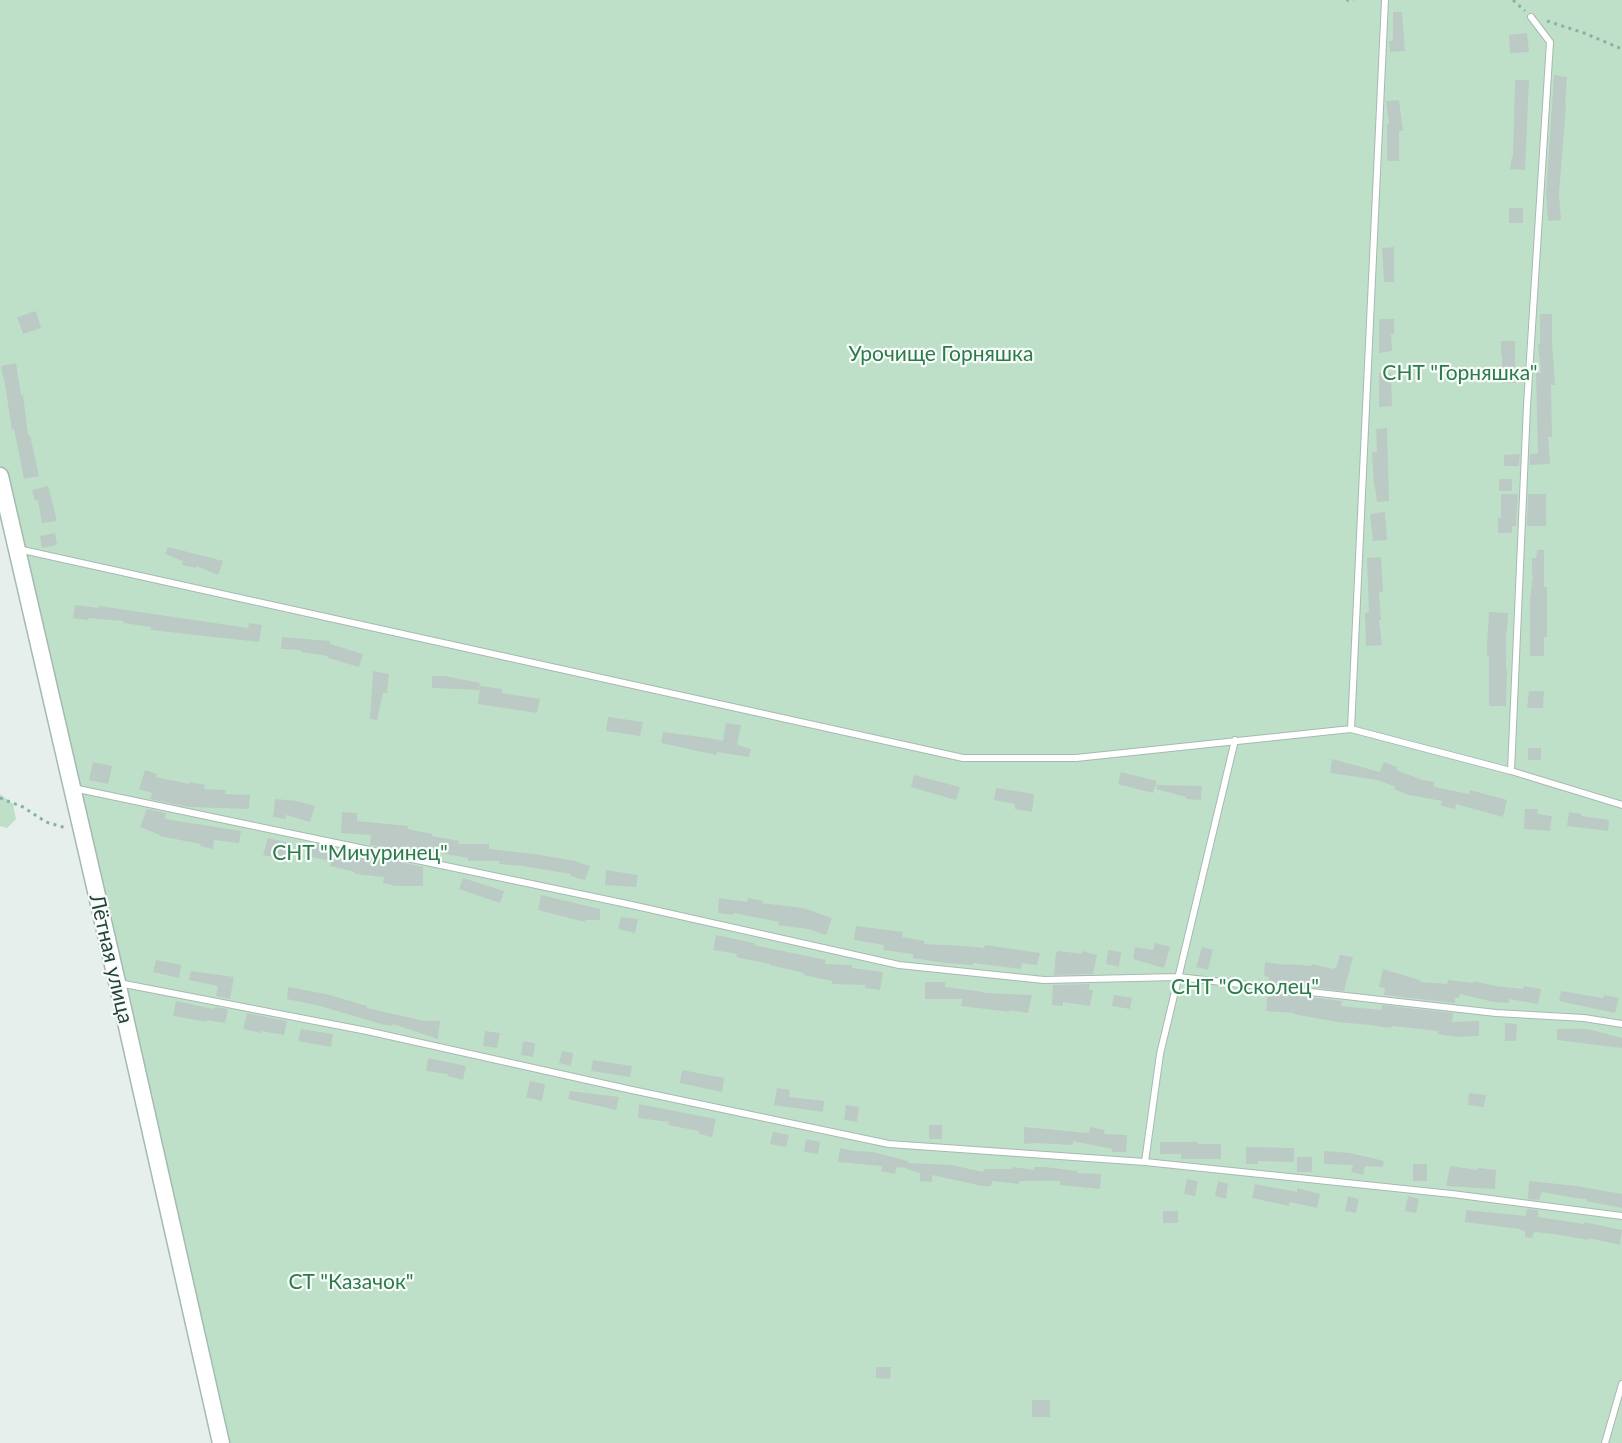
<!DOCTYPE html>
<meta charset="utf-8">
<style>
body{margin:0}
canvas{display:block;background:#e6efeb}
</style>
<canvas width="1622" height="1443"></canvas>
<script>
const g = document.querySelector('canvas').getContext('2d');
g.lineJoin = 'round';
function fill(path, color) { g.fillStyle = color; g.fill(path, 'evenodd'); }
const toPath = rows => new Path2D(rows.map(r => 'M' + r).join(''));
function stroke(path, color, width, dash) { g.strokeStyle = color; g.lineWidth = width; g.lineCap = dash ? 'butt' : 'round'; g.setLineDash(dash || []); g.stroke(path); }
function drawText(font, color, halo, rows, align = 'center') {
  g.font = font + ' Lato,sans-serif'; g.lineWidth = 4.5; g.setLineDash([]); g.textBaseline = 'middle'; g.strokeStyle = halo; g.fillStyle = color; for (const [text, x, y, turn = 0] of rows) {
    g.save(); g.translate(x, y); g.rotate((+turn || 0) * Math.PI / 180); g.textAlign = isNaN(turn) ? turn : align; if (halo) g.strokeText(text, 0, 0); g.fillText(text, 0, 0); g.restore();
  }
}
fill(toPath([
 [0,0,1622,0,1622,1443,221,1443,0,483],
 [0,794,13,804,16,819,7,828,0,826]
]), '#bfe0c8');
fill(toPath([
 [1393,12,1402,12,1405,51,1390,52,1389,41,1393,41],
 [1527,33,1529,52,1510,53,1509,35],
 [1554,75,1567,77,1565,106,1566,106,1559,194,1561,220,1548,221,1546,194],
 [1515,80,1529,80,1525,170,1510,169,1512,156,1513,157],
 [1399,100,1403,131,1399,131,1399,161,1387,161,1387,124,1389,124,1386,101],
 [1509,208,1523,208,1523,223,1509,223],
 [1394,247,1394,282,1384,282,1382,248],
 [36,311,41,328,23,334,17,317],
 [1540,314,1552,314,1552,343,1555,385,1551,385,1552,437,1548,437,1550,464,1530,465,1530,454,1538,453,1536,373,1541,373,1538,344,1540,344],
 [1379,319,1394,319,1394,334,1391,334,1392,351,1379,353],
 [1501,341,1515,341,1515,383,1502,383,1502,355,1501,355],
 [16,363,21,395,23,395,28,435,30,435,39,476,24,479,14,429,12,430,4,378,3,378,1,366],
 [1379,373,1391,373,1392,406,1379,407],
 [1387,428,1389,501,1377,502,1375,487,1374,487,1372,452,1377,452,1376,429],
 [1520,454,1519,466,1504,466,1504,455],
 [1499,479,1512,479,1512,491,1499,491],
 [48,486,57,521,42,523,38,500,35,501,32,490],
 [1501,494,1518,494,1516,526,1512,526,1512,533,1498,533,1498,518,1501,518],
 [1528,494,1546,494,1546,526,1527,526],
 [1385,512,1387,540,1373,541,1370,514],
 [55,533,57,545,42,548,40,536],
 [168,547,223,561,218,575,196,566,196,568,182,565,183,561,165,554],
 [1537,550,1544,550,1544,587,1547,587,1547,637,1544,637,1544,656,1530,656,1530,600,1533,575,1532,575,1532,558,1536,558],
 [1381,557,1383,592,1379,592,1381,620,1379,620,1382,645,1366,646,1365,613,1369,612,1367,558],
 [75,605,99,608,99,606,248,628,249,623,262,625,259,642,151,630,151,627,123,623,123,621,88,618,88,620,73,618],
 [1489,612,1508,613,1507,631,1506,631,1506,669,1507,669,1506,706,1489,706,1489,656,1487,656,1487,644],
 [282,637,330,641,330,644,363,654,359,667,328,658,328,656,301,652,301,650,281,649],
 [373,671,389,674,387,693,383,693,377,720,370,719],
 [432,676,444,676,480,683,479,690,432,688],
 [480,686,502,689,502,693,540,699,537,713,478,704],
 [1529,691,1544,691,1543,708,1527,708],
 [608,717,643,722,640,736,606,731],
 [726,723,741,725,737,745,751,749,749,757,717,752,716,755,661,743,663,732,709,738,723,741],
 [1528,748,1541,748,1541,760,1528,760],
 [1332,759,1380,772,1384,762,1397,767,1396,770,1422,780,1434,782,1434,787,1469,794,1470,790,1507,800,1503,817,1456,804,1455,809,1441,806,1442,801,1409,795,1394,789,1396,787,1378,780,1330,773],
 [93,762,112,766,108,784,89,780],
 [145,770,157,774,156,777,189,784,190,782,205,785,204,789,226,790,225,794,250,795,249,809,188,807,150,799,152,793,139,789],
 [1121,772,1157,781,1153,793,1118,784],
 [914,775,960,787,956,800,911,787],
 [1157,785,1202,786,1201,800,1186,799,1186,797,1156,789],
 [996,788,1034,794,1032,812,1015,809,1015,804,994,800],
 [275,799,297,801,315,806,310,822,286,815,286,819,273,817],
 [147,809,166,813,165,819,241,831,239,843,214,840,213,849,200,846,201,844,159,836,160,835,140,827],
 [1525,809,1538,809,1537,814,1552,816,1550,831,1524,829],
 [342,812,357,813,357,821,408,826,408,829,432,834,432,836,459,841,458,844,489,844,489,849,534,854,575,861,590,866,585,880,570,876,571,874,523,866,499,864,500,861,468,861,468,858,423,850,423,856,370,845,371,835,341,833],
 [1569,812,1581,814,1581,816,1609,820,1608,831,1567,826],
 [268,838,293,844,290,861,263,855],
 [310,843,345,851,344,856,369,859,369,855,423,867,423,886,395,886,383,883,384,877,355,874,355,872,330,866,331,861,307,856],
 [606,870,638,875,636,887,605,885],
 [463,878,504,891,500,903,459,889],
 [541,895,600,909,600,920,585,920,585,922,538,910],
 [719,898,747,902,748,898,763,901,762,903,803,908,832,918,826,935,808,929,778,925,779,922,734,913,733,915,718,913],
 [621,917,638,919,635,933,618,929],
 [856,926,903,932,902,937,925,941,924,944,964,946,984,948,985,945,1040,953,1037,965,1022,963,1021,969,973,963,973,965,945,963,913,958,913,954,883,950,884,945,854,940],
 [716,935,754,943,754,945,826,960,825,964,852,965,852,968,883,972,880,990,865,988,865,985,832,984,832,981,804,975,804,973,770,965,770,964,736,957,737,954,713,950],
 [1155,943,1170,947,1164,968,1133,959,1135,947,1153,950],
 [1202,947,1213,950,1208,970,1196,967],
 [1108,950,1121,952,1119,967,1106,964],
 [1059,951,1082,954,1082,951,1097,955,1093,974,1054,975,1056,952],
 [1340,955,1353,957,1344,991,1268,982,1269,977,1264,976,1265,962,1287,965,1287,964,1312,966,1312,964,1333,969,1334,968,1336,968],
 [156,960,181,965,179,978,153,972],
 [1383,969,1420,980,1420,982,1447,984,1448,980,1474,983,1474,981,1495,986,1523,989,1524,986,1541,989,1538,1004,1509,999,1509,1003,1494,1002,1460,994,1459,998,1455,998,1455,1003,1384,995,1385,988,1379,987],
 [191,971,234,977,230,999,216,996,218,986,189,980],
 [925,982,945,982,945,987,984,992,984,993,1032,995,1028,1013,1009,1010,1009,1012,1002,1011,961,1006,962,999,925,999],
 [1090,984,1089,990,1093,990,1090,1006,1063,1002,1063,1006,1052,1005,1053,985],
 [288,987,326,994,367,1006,367,1008,424,1021,440,1021,438,1039,393,1024,392,1026,381,1024,320,1006,287,999],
 [1561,991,1603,998,1604,995,1619,998,1615,1013,1559,1001],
 [1268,992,1342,1001,1341,1006,1382,1010,1382,1005,1453,1013,1452,1022,1479,1021,1479,1036,1457,1037,1438,1034,1438,1031,1392,1026,1391,1028,1370,1025,1337,1022,1293,1014,1294,1013,1266,1011],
 [1114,995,1132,998,1130,1009,1112,1006],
 [176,1001,214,1009,215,1007,228,1009,225,1023,207,1020,207,1022,173,1016],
 [247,1013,287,1021,284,1035,261,1031,261,1033,243,1029],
 [1505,1023,1517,1024,1516,1041,1505,1041],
 [301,1029,333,1034,331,1047,298,1041],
 [1557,1029,1588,1029,1622,1038,1622,1048,1557,1040],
 [485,1031,500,1033,497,1048,483,1046],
 [523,1041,535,1043,533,1057,521,1055],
 [562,1051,573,1053,571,1066,559,1063],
 [428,1058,466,1066,463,1080,448,1076,448,1074,426,1071],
 [593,1060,632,1066,630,1077,591,1071],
 [682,1070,724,1078,722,1092,680,1083],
 [530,1081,545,1084,542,1101,526,1097],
 [777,1088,790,1090,789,1097,824,1101,823,1112,774,1105],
 [570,1091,619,1097,616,1110,568,1099],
 [1469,1093,1486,1095,1484,1107,1468,1105],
 [639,1104,716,1119,712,1137,699,1134,699,1131,668,1125,669,1122,638,1118],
 [846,1105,859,1107,857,1122,844,1120],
 [929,1125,942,1125,942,1139,929,1139],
 [1024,1127,1089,1133,1090,1127,1105,1130,1104,1134,1127,1135,1126,1152,1112,1152,1112,1149,1073,1141,1073,1145,1036,1143,1024,1144],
 [773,1132,789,1135,786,1147,770,1144],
 [806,1139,820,1142,818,1154,804,1152],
 [1160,1142,1198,1142,1198,1144,1221,1144,1221,1159,1181,1159,1181,1154,1160,1154],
 [1246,1147,1294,1148,1294,1162,1258,1161,1258,1164,1246,1164],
 [840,1148,854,1151,873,1152,908,1161,908,1163,951,1165,983,1172,984,1169,1013,1169,1013,1167,1034,1170,1034,1167,1045,1167,1077,1171,1077,1173,1101,1174,1100,1189,1060,1185,1060,1181,1019,1181,1019,1184,992,1181,991,1186,982,1186,932,1175,932,1182,920,1181,920,1173,906,1169,907,1168,897,1167,895,1174,881,1171,882,1166,838,1162],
 [1324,1151,1350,1153,1384,1161,1383,1167,1365,1166,1363,1175,1351,1172,1353,1165,1324,1164],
 [1297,1157,1312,1157,1312,1172,1297,1172],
 [1413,1164,1427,1164,1427,1181,1413,1181],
 [1450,1166,1478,1170,1478,1168,1496,1170,1495,1189,1446,1186],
 [1187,1179,1198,1181,1195,1196,1184,1194],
 [1218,1181,1228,1184,1226,1199,1215,1196],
 [1529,1181,1576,1186,1622,1194,1622,1208,1586,1201,1586,1199,1575,1198,1542,1192,1539,1200,1528,1199],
 [1255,1184,1297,1192,1297,1188,1320,1194,1317,1208,1290,1202,1289,1206,1252,1198],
 [1348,1196,1359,1199,1356,1213,1345,1211],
 [1408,1196,1419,1199,1416,1213,1405,1211],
 [1527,1209,1538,1210,1538,1217,1584,1224,1584,1222,1622,1230,1620,1245,1589,1238,1588,1240,1554,1234,1534,1232,1532,1238,1525,1237,1525,1231,1520,1230,1520,1229,1465,1222,1466,1210,1526,1216],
 [1163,1211,1178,1211,1178,1223,1163,1223],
 [876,1367,891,1367,890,1379,876,1378],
 [1032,1400,1050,1400,1050,1417,1032,1417]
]), '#bbcac4');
const lane = toPath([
 [18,549,963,758,1076,758,1351,729,1511,771,1622,805],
 [1351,729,1385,0],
 [1511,771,1527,406,1550,42,1531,17],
 [73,788,627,904,899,965,1044,980,1178,977,1496,1013,1584,1018,1622,1024],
 [119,983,367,1031,632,1090,889,1144,1145,1162,1452,1194,1622,1216],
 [1145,1162,1160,1054,1235,740],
 [1605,1443,1622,1384]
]);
const secondary = toPath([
 [0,476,117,982,221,1443]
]);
stroke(lane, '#a8b8b2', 8);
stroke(secondary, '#a4bbb3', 19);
stroke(toPath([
 [1346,0,1354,0],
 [1513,0,1525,11],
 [1547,21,1584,33,1622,49],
 [0,798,23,807,46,822,66,828]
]), '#86b3a5', 3, [3, 4.5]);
stroke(lane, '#fff', 6);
stroke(secondary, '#fff', 16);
drawText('21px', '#2d7a4b', '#f7fbf9', [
 ["Урочище Горняшка",941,354],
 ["СНТ \"Горняшка\"",1460,373],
 ["СНТ \"Мичуринец\"",360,853],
 ["СНТ \"Осколец\"",1245,987],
 ["СТ \"Казачок\"",351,1282]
]);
drawText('21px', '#24423a', '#f7fbf9', [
 ["Лётная улица",111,959,77]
]);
</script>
